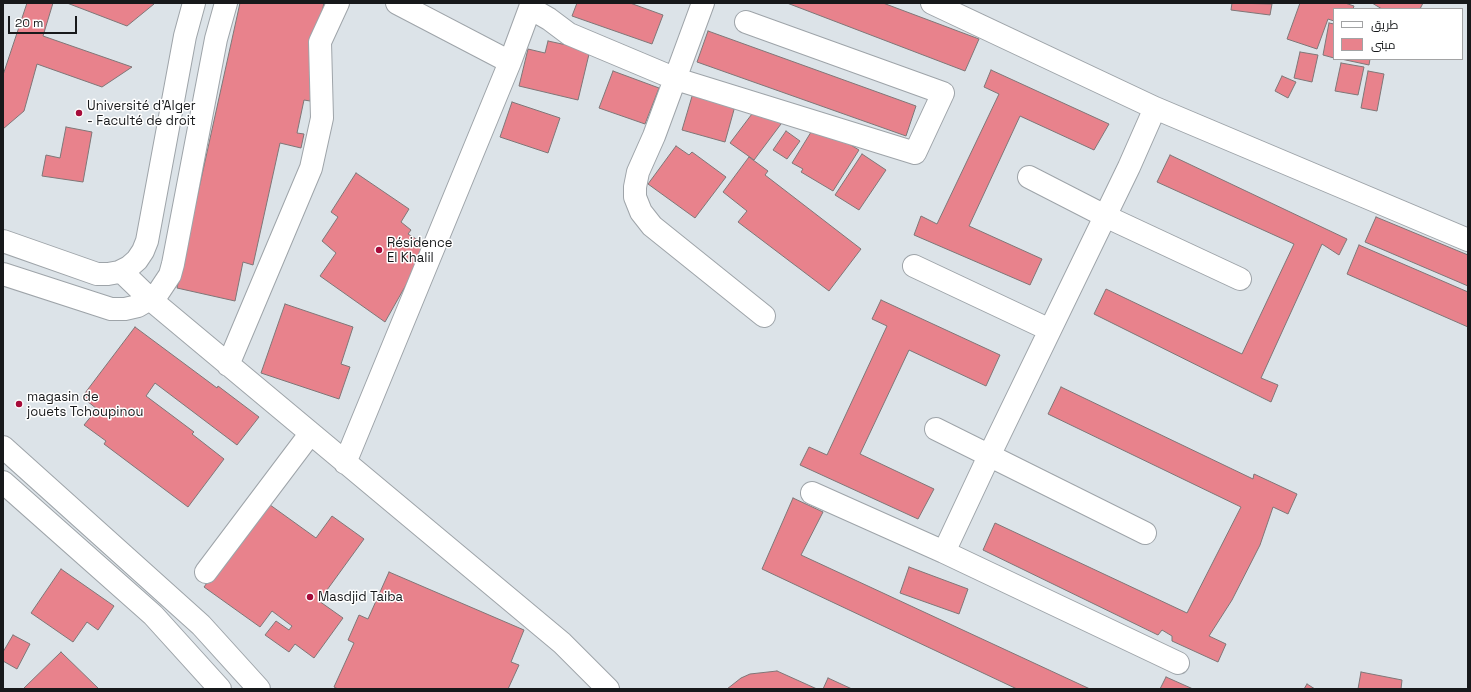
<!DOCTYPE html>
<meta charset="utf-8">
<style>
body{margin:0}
#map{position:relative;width:1471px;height:692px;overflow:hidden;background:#dce3e8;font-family:"Space Grotesk",Cairo,sans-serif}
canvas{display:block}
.frame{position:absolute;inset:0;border:4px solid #17191b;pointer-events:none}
.legend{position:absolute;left:1333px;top:8px;width:130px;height:52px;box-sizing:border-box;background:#fff;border:1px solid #a2a3a4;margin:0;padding:5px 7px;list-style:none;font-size:12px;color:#17191b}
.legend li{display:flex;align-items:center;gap:8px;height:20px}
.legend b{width:20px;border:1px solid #a2a3a4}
.scale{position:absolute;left:8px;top:16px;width:69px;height:18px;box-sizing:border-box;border:2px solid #17191b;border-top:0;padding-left:5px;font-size:12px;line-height:14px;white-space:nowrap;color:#17191b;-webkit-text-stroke:3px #fff;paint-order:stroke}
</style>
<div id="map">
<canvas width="1471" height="692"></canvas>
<div class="frame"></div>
<ul class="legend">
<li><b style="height:5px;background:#fff"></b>طريق</li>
<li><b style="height:11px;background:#e8828c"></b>مبنى</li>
</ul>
<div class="scale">20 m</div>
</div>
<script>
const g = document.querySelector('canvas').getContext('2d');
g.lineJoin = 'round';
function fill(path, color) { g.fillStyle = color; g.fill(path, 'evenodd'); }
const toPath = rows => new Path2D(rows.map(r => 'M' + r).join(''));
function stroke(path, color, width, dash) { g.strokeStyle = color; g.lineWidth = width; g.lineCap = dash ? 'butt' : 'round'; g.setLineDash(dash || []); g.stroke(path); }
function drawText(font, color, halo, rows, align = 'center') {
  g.font = font + ' "Space Grotesk",sans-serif'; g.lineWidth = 3; g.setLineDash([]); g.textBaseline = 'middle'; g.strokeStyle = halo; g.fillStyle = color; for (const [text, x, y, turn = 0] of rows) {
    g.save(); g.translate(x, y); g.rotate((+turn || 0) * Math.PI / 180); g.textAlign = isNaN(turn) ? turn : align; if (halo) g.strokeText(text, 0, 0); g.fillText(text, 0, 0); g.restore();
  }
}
const building = toPath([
 [27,3,53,3,43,36,132,67,102,87,37,64,24,111,3,129,3,75,27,3],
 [67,3,152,3,154,4,127,26,67,3],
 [240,3,324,3,310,63,318,65,310,101,304,100,297,133,304,134,301,148,280,143,253,265,243,262,235,301,177,288,240,3],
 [577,3,630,3,663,15,652,44,572,16,577,3],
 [787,3,883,3,979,39,965,71,787,3],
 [1232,3,1272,4,1270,15,1231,10,1232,3],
 [1300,3,1345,3,1354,6,1353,9,1334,9,1334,21,1328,19,1317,49,1287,39,1300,3],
 [1372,3,1423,3,1420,9,1382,9,1372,3],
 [1329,23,1334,24,1334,58,1323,55,1329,23],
 [708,31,916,106,906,136,697,62,708,31],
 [548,41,590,50,578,100,519,86,528,49,545,53,548,41],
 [1300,52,1318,55,1312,82,1294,78,1300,52],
 [1341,59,1370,59,1369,65,1341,59],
 [1341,63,1364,67,1358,95,1335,91,1341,63],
 [991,70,1109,124,1094,150,1020,116,969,226,1042,259,1030,285,914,235,921,216,937,224,999,94,984,87,991,70],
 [613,71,659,88,645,124,599,108,613,71],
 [1368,71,1384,74,1377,111,1361,108,1368,71],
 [1282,76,1296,82,1288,98,1275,91,1282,76],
 [693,93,735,106,725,142,682,130,693,93],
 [512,102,560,118,548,153,500,137,512,102],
 [758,106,781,124,754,160,730,143,758,106],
 [816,124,859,150,833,191,801,172,803,169,792,163,816,124],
 [66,127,92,132,83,182,42,176,46,155,60,158,66,127],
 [786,131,800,141,787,159,773,150,786,131],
 [676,146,689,155,692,152,726,177,695,218,648,184,676,146],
 [862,154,886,170,859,210,835,195,862,154],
 [1170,155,1347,239,1339,255,1322,244,1261,378,1278,385,1271,402,1094,314,1106,289,1242,354,1294,244,1157,182,1170,155],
 [749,157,768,171,765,175,861,249,829,291,738,222,747,211,723,192,749,157],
 [356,173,409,209,401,222,411,230,408,234,428,246,385,322,320,276,336,253,322,241,338,217,331,212,356,173],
 [1376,217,1468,255,1468,286,1365,242,1376,217],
 [1359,245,1468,292,1468,327,1347,274,1359,245],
 [881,300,1000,355,986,386,909,350,860,454,934,489,918,519,800,465,809,447,827,455,887,326,872,319,881,300],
 [285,304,353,327,341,364,350,367,339,399,261,373,285,304],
 [135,327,217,388,218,386,259,417,237,445,155,383,146,396,194,432,192,434,224,459,188,507,104,444,106,441,84,425,97,409,82,397,135,327],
 [1061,387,1253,479,1254,474,1297,494,1288,514,1273,507,1260,545,1232,600,1209,636,1226,644,1218,662,1172,641,1172,636,1162,630,1158,635,983,550,995,523,1187,613,1241,507,1048,414,1061,387],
 [793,498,823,512,801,555,1090,689,1017,689,762,569,793,498],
 [266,502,316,538,332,516,364,539,319,601,343,618,314,658,295,644,289,652,265,635,276,621,289,630,292,626,272,611,260,627,204,587,266,502],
 [909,567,968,589,959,614,900,593,909,567],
 [61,569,114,606,98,630,87,622,73,642,31,613,61,569],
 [389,572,524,630,511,662,519,665,508,689,338,689,334,687,354,643,348,640,359,615,368,619,389,572],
 [13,635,30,644,17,669,3,661,3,652,13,635],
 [61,652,99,689,25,689,24,688,61,652],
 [777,671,817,689,727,689,741,678,750,674,777,671],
 [1361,672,1402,680,1401,689,1358,689,1361,672],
 [1166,677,1193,689,1160,689,1166,677],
 [828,678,852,689,823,689,828,678],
 [1307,684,1315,689,1304,689,1307,684]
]);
fill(building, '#e8828c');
stroke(building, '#7f7677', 1);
const minor = toPath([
 [397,3,510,62],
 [532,3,530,8,549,19,569,34,676,79,915,153,943,93,746,22],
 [703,3,654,136,638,172,635,187,635,197,641,212,652,226,764,316],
 [932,3,1155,108,1468,240],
 [1029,177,1105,216,1240,279],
 [3,241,97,274,108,274,119,272,129,267,137,260,143,251,147,241,185,36,194,3],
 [914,266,1050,330],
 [121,271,150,299,562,643,608,689],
 [3,274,111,309,125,309,138,306,150,299,158,293,170,275,173,264,216,39,226,3],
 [228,365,311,168,322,118,320,42,338,3],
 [936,429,1145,533],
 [3,447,201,625,259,689],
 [345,463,510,62,530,8],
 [3,482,153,615,220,689],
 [812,493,944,552,1178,663],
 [944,552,989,456,1129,167,1155,108],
 [206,572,310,434]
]);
stroke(minor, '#9ea4a9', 24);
stroke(minor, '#fff', 22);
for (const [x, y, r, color] of [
 [79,113,4,"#a60b39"],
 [379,250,4,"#a60b39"],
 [19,404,4,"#a60b39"],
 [310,597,4,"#a60b39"]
]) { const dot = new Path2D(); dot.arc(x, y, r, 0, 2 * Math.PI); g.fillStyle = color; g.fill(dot); stroke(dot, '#fff', 1.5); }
drawText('13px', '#17191b', '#fff', [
 ["Université d'Alger",87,106],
 ["- Faculté de droit",87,121],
 ["Résidence",387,243],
 ["El Khalil",387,258],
 ["magasin de",27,397],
 ["jouets Tchoupinou",27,412],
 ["Masdjid Taiba",318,597]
], 'left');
</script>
